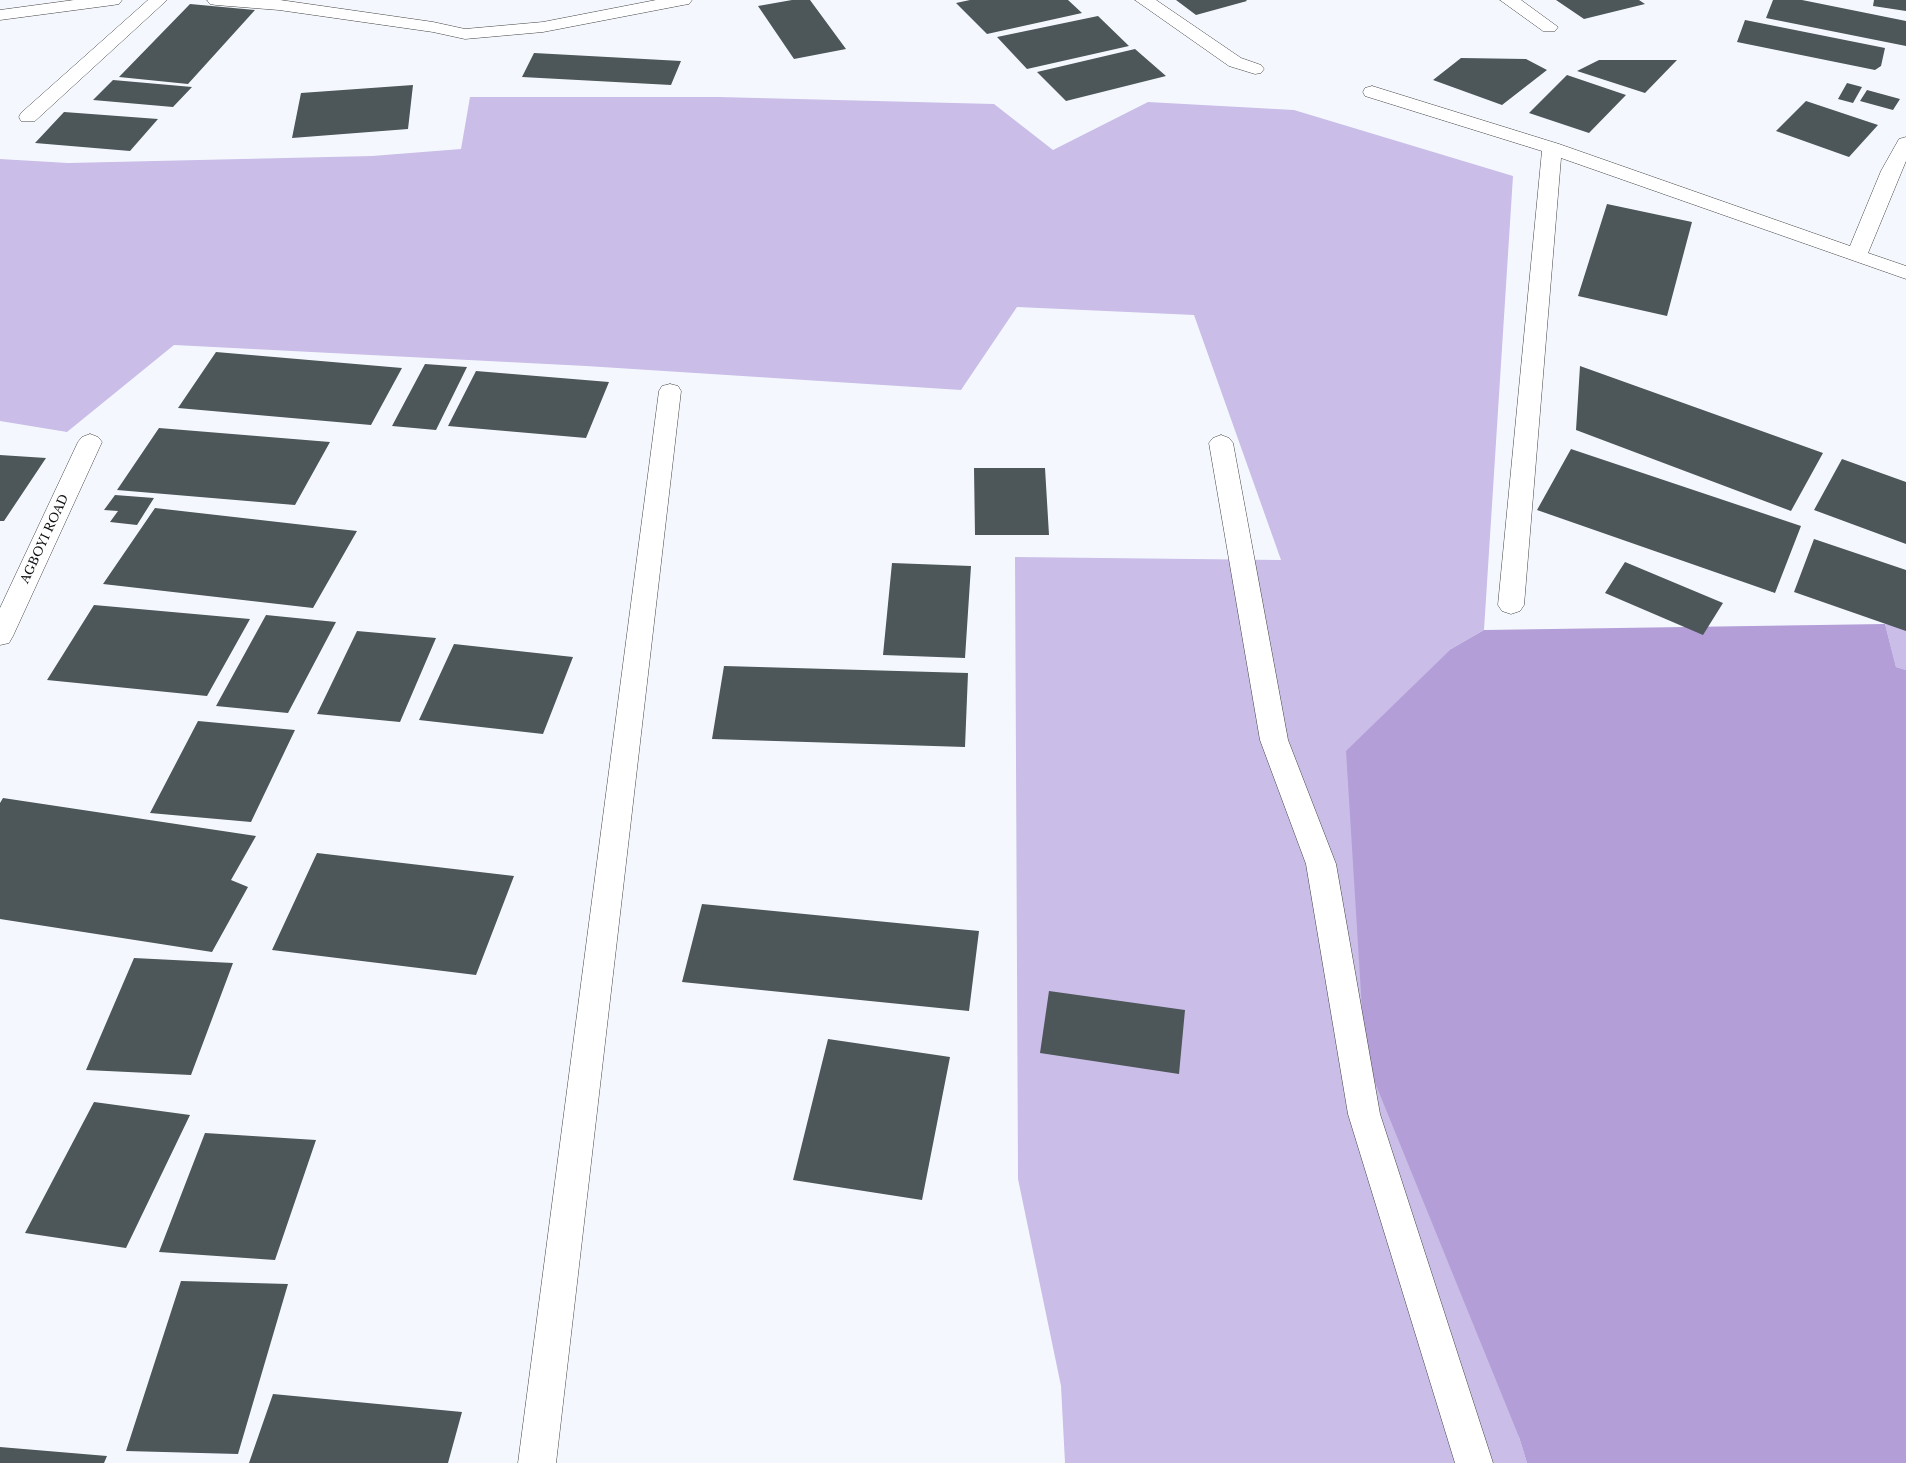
<!DOCTYPE html>
<style>
body{margin:0}
canvas{display:block;background:#f4f8fe}
</style>
<canvas width="1906" height="1463"></canvas>
<script>
const g = document.querySelector('canvas').getContext('2d');
g.lineJoin = 'round';
function fill(path, color) { g.fillStyle = color; g.fill(path, 'evenodd'); }
const toPath = rows => new Path2D(rows.map(r => 'M' + r).join(''));
function stroke(path, color, width, dash) { g.strokeStyle = color; g.lineWidth = width; g.lineCap = dash ? 'butt' : 'round'; g.setLineDash(dash || []); g.stroke(path); }
function drawText(font, color, halo, rows, align = 'center') {
  g.font = font + ' "Libre Baskerville",serif'; g.lineWidth = 5; g.setLineDash([]); g.textBaseline = 'middle'; g.strokeStyle = halo; g.fillStyle = color; for (const [text, x, y, turn = 0] of rows) {
    g.save(); g.translate(x, y); g.rotate((+turn || 0) * Math.PI / 180); g.textAlign = isNaN(turn) ? turn : align; if (halo) g.strokeText(text, 0, 0); g.fillText(text, 0, 0); g.restore();
  }
}
fill(toPath([
 [470,97,719,97,994,104,1053,150,1148,102,1294,110,1513,176,1484,630,1451,649,1519,1437,1527,1463,1065,1463,1061,1386,1018,1179,1015,557,1281,560,1194,315,1017,307,961,390,586,366,174,345,67,432,0,421,0,159,68,163,372,156,461,149],
 [1885,624,1906,627,1906,670,1896,667]
]), '#cabee8');
fill(toPath([
 [1885,624,1896,667,1906,670,1906,1463,1527,1463,1519,1437,1365,1058,1346,751,1451,649,1484,630]
]), '#b39ed8');
fill(toPath([
 [792,0,810,0,846,49,794,59,758,6],
 [970,0,1068,0,1082,13,987,34,956,3],
 [1176,0,1246,0,1247,1,1196,15],
 [1556,0,1639,0,1645,4,1584,19],
 [1773,0,1802,0,1906,21,1906,46,1766,18],
 [1874,0,1906,0,1906,11,1873,6],
 [190,4,255,10,188,84,119,77],
 [1098,16,1129,46,1027,69,997,37],
 [1745,20,1885,48,1881,66,1875,70,1737,42],
 [1135,49,1166,76,1066,101,1037,72],
 [534,53,681,61,671,85,522,77],
 [1461,58,1526,59,1547,70,1502,105,1433,80],
 [1599,60,1677,60,1645,93,1577,71],
 [1567,75,1626,95,1589,133,1529,113],
 [113,80,192,87,173,107,93,100],
 [1847,83,1862,87,1853,103,1838,99],
 [413,85,408,129,292,138,301,93],
 [1867,90,1900,99,1893,110,1860,101],
 [1806,101,1878,125,1849,157,1776,131],
 [64,112,158,119,130,151,35,143],
 [1607,204,1692,222,1667,316,1578,296],
 [216,352,402,368,371,425,178,408],
 [425,364,467,367,436,430,392,426],
 [1580,366,1823,453,1791,511,1576,430],
 [476,371,609,382,586,438,448,426],
 [159,428,330,442,295,505,117,490],
 [1571,449,1801,526,1775,593,1537,510],
 [0,455,46,458,4,521,0,521],
 [1842,459,1906,482,1906,544,1814,510],
 [974,468,1045,468,1049,535,975,535],
 [115,495,154,498,137,525,110,522,118,511,104,510],
 [155,508,357,531,313,608,103,584],
 [1814,539,1906,570,1906,631,1794,592],
 [1625,562,1723,603,1703,635,1605,593],
 [892,563,971,566,965,658,883,655],
 [94,605,250,619,207,696,47,680],
 [266,615,336,622,288,713,216,706],
 [357,631,436,638,400,722,317,714],
 [454,644,573,657,543,734,419,720],
 [724,666,968,673,965,747,712,739],
 [198,721,295,730,251,822,150,813],
 [3,798,256,836,231,880,248,887,212,952,0,919,0,803],
 [317,853,514,876,476,975,272,950],
 [702,904,979,931,969,1011,682,982],
 [134,958,233,963,191,1075,86,1070],
 [1049,991,1185,1010,1179,1074,1040,1053],
 [828,1039,950,1057,922,1200,793,1180],
 [94,1102,190,1115,126,1248,25,1233],
 [205,1133,316,1140,275,1260,159,1252],
 [181,1281,288,1284,238,1454,126,1451],
 [273,1394,462,1412,448,1463,249,1463],
 [0,1447,107,1456,104,1463,0,1463]
]), '#4d5658');
const minor = toPath([
 [74,0,122,0,119,4,113,5,0,20,0,10,74,0],
 [148,0,167,0,35,121,21,121,19,117,21,113,148,0],
 [207,0,280,0,433,22,465,29,543,22,656,0,692,0,689,4,683,5,543,32,465,39,433,32,279,10,216,5,210,4,207,0],
 [1135,0,1156,0,1241,58,1261,65,1264,69,1261,73,1255,74,1229,66,1135,0],
 [1500,0,1521,0,1558,27,1555,31,1543,31,1500,0],
 [1372,86,1559,144,1850,246,1881,171,1899,139,1906,137,1906,161,1868,253,1906,266,1906,279,1561,158,1524,605,1520,611,1511,614,1502,611,1498,605,1542,151,1365,96,1363,92,1365,88,1372,86],
 [670,384,678,386,681,391,556,1463,518,1463,659,391,662,386,670,384],
 [90,434,98,437,102,442,13,636,9,643,0,645,0,608,78,442,82,437,90,434],
 [1221,435,1229,438,1233,443,1288,740,1336,864,1380,1114,1493,1463,1455,1463,1348,1114,1306,864,1260,740,1209,443,1213,438,1221,435]
]);
stroke(minor, '#434343', 1);
fill(minor, '#fff');
drawText('12px', '#101010', '#fff', [
 ["AGBOYI ROAD",45,539,-65]
]);
</script>
